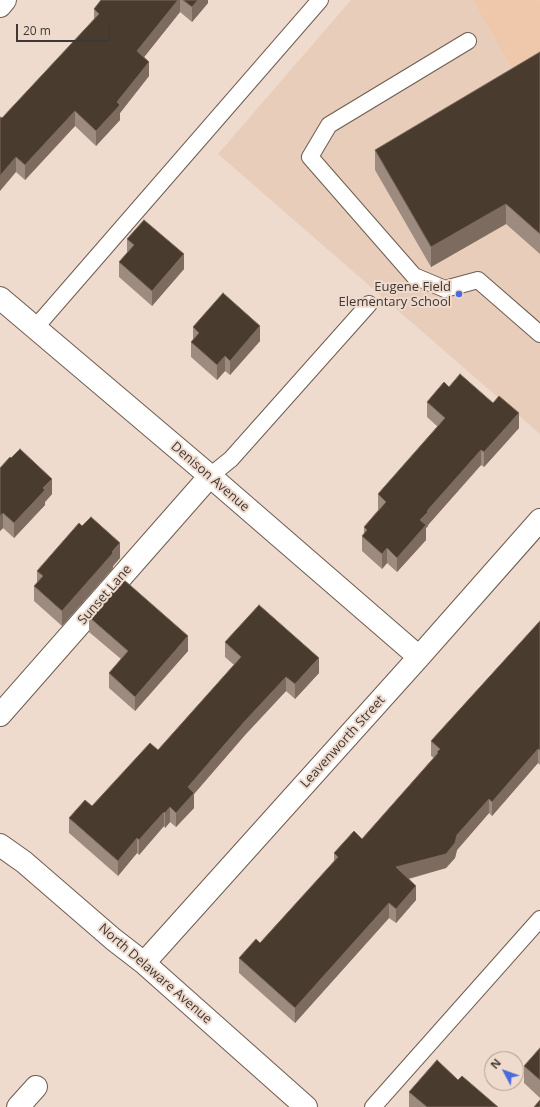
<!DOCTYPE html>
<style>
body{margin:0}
#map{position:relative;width:540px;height:1107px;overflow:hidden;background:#efdbcd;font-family:"Open Sans",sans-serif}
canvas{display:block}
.north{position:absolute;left:484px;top:1051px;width:40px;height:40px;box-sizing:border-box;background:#efdbcd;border:1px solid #a99a8f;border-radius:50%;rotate:311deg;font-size:11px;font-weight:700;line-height:16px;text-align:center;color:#403833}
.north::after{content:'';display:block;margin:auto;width:14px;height:18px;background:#496bde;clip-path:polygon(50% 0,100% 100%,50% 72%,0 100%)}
.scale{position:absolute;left:16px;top:24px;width:94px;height:18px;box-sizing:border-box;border:2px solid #403833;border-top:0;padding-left:5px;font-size:12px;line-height:14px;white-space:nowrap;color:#403833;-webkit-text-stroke:3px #efdbcd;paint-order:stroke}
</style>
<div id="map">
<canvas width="540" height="1107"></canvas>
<div class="north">N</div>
<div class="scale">20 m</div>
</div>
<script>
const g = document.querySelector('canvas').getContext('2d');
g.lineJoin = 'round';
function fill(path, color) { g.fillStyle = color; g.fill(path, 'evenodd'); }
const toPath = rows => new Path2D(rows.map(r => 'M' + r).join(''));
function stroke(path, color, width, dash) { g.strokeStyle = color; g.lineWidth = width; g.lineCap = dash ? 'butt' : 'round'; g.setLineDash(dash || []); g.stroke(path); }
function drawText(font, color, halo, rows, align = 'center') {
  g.font = font + ' "Open Sans",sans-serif'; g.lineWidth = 4; g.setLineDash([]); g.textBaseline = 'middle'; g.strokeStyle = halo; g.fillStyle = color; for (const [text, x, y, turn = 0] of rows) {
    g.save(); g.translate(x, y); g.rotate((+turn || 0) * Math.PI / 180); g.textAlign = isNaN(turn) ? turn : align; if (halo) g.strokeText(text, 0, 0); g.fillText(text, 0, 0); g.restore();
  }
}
fill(toPath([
 [351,0,540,0,540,434,218,154]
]), '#e8cdba');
fill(toPath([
 [473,0,538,0,540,3,540,65,518,78]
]), '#efc8ac');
const lane = toPath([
 [468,41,329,125,310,157,414,276,445,289,478,280,540,334],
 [35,328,320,0],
 [210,476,231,459,369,304],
 [373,1107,540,919]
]);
const street = toPath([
 [0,6,5,0],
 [0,298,210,476,419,657],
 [0,715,210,476],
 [0,845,24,862,113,939,144,963,306,1107],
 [144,963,419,657,540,520],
 [18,1107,36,1087]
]);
stroke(lane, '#6d5c4f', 18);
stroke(street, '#6d5c4f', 24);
stroke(lane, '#fff', 16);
stroke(street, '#fff', 22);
fill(toPath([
 [101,0,208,0,208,3,192,22,180,12,144,57,149,76,120,113,120,120,96,146,75,126,25,180,16,172,2,118,94,20,94,9],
 [540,52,540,254,506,224,431,267,375,170,375,150],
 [127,239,184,269,152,306,119,277,119,262,127,254],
 [193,327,260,341,230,375,225,371,217,380,191,357,191,342,193,340],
 [449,387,519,428,484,467,481,465,428,525,428,526,426,528,426,540,397,572,387,563,382,569,362,551,362,536,364,534,364,527,378,510,378,494,438,427,427,417,427,402],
 [0,468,52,494,45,502,45,505,14,538,3,528,0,531],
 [120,558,113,566,113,568,62,626,34,601,34,586,37,583,37,571],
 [89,617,188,651,135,711,109,688,109,673,121,659,89,632],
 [540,621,540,765,538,763,492,816,489,813,457,850,455,858,446,868,409,879,416,900,396,923,389,918,295,1023,239,973,239,958,260,943,334,862,334,853,362,839,434,758,431,756,431,741],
 [225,642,319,673,295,699,286,691,245,735,194,794,194,808,176,827,170,822,165,828,164,826,139,855,137,853,118,876,69,833,69,818,92,806,158,750,234,665,225,657],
 [540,1048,540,1098,524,1083,524,1066],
 [458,1080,498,1107,409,1107,409,1092]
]), '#9c8b7e');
fill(toPath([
 [178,0,180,0,180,12,137,66,137,51],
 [198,0,208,0,208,3,192,22,192,7],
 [149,62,149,76,120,113,120,120,96,146,96,131,117,102],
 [75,111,75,126,25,180,25,165],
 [16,157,16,172,0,191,0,176],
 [506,204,506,224,431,267,431,247],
 [184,254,184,269,152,306,152,291],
 [260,326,260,341,230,375,230,361],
 [225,356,225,371,217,380,217,365],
 [519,413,519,428,484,467,484,452],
 [481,450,481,465,428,525,428,526,426,528,426,540,397,572,397,558,420,520,427,511],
 [52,479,52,494,45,502,45,505,14,538,14,523,43,488],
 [3,513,3,528,0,531,0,516],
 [120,543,120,558,113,566,113,568,62,626,62,611],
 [387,548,387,563,382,569,382,554],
 [188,636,188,651,135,711,135,697],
 [319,658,319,673,295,699,295,684],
 [286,677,286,691,245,735,194,794,194,808,176,827,176,813,188,787,245,721],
 [538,749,538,763,492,816,492,802],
 [489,799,489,813,457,850,455,858,446,868,396,882,396,867,457,835],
 [170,807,170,822,165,828,165,813],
 [164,812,164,826,139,855,139,840],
 [137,838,137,853,118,876,118,861],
 [416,886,416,900,396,923,396,909],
 [389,903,389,918,295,1023,295,1008]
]), '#7c6b5e');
const building = toPath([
 [101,0,178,0,137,51,149,62,117,102,120,105,96,131,75,111,25,165,16,157,0,176,0,117,2,118,99,14,94,9,101,0],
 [183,0,198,0,192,7,183,0],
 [540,52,540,234,506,204,431,247,375,150,540,52],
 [144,220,184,254,152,291,119,262,134,245,127,239,144,220],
 [223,293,260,326,230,361,225,356,217,365,191,342,199,333,193,327,223,293],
 [460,374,493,403,499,396,519,413,484,452,481,450,427,511,428,512,420,520,426,525,397,558,387,548,382,554,362,536,367,530,364,527,386,502,378,494,445,418,427,402,444,382,449,387,460,374],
 [20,449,52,479,43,488,45,490,14,523,3,513,0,516,0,468,10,457,11,458,20,449],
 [91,517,120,543,112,552,113,553,62,611,34,586,43,576,37,571,79,523,82,526,91,517],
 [123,579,188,636,135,697,109,673,128,651,89,617,123,579],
 [259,605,319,658,295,684,286,677,245,721,188,787,194,793,176,813,170,807,165,813,164,812,139,840,137,838,118,861,69,818,85,800,92,806,150,743,158,750,241,657,225,642,259,605],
 [540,621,540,750,538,749,492,802,489,799,457,835,455,843,446,854,396,867,416,886,396,909,389,903,295,1008,239,958,256,939,260,943,338,857,334,853,354,831,362,839,438,753,437,752,440,749,431,741,540,621],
 [540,1048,540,1080,524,1066,540,1048],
 [437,1060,458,1080,462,1076,498,1107,427,1107,409,1092,437,1060],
 [540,1100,540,1107,534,1107,540,1100]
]);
fill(building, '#4a3b2f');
stroke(building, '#7c6b5e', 1);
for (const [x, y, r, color] of [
 [459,294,4,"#496bde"]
]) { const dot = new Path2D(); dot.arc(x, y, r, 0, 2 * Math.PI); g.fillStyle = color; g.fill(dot); stroke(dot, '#efdbcd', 1.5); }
drawText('13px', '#403833', '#efdbcd', [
 ["Eugene Field",451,287],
 ["Elementary School",451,302]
], 'right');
drawText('13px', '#403833', '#efdbcd', [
 ["Denison Avenue",210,477,41],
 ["Sunset Lane",105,595,-49],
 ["Leavenworth Street",343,742,-48],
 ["North Delaware Avenue",155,974,41]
]);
</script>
